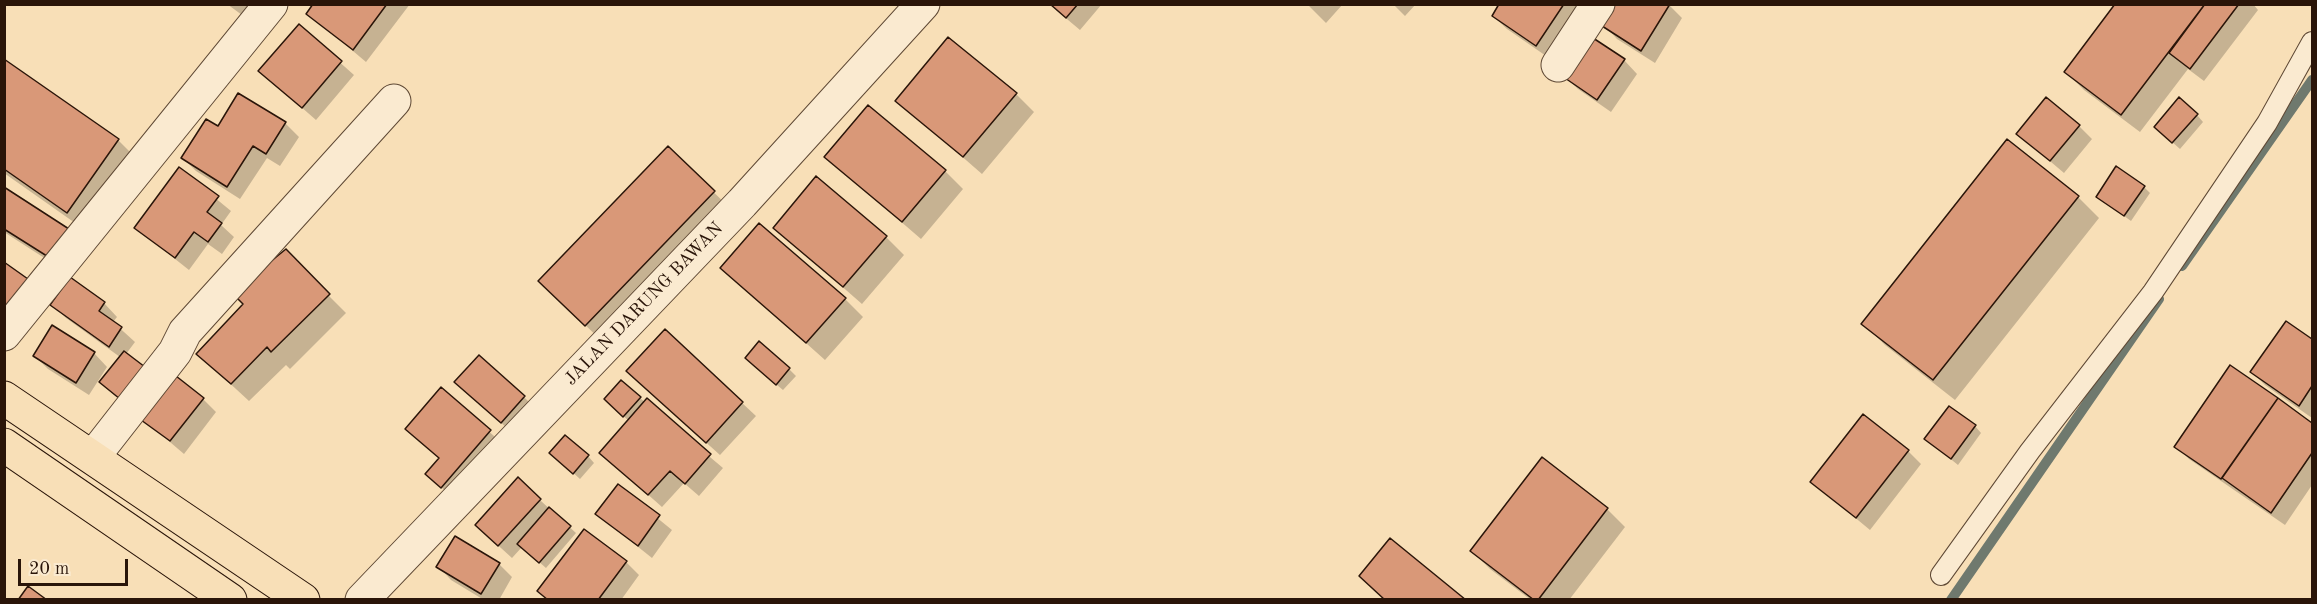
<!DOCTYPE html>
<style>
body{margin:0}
#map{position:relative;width:2317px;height:604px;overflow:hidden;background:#f8dfb7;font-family:"Old Standard TT",serif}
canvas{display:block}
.frame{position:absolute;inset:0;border:6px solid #2a1509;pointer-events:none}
.scale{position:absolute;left:18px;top:559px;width:110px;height:27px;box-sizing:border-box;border:3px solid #2a1509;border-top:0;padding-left:8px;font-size:18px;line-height:21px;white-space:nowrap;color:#2a1509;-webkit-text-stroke:4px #faead0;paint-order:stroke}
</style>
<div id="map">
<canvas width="2317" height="604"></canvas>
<div class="frame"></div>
<div class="scale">20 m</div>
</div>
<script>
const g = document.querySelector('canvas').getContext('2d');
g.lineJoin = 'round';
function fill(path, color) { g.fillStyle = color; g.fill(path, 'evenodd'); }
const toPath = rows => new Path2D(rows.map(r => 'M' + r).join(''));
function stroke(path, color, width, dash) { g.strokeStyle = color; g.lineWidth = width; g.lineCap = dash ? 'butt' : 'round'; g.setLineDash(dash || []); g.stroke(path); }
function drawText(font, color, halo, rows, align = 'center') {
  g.font = font + ' "Old Standard TT",serif'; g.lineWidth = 5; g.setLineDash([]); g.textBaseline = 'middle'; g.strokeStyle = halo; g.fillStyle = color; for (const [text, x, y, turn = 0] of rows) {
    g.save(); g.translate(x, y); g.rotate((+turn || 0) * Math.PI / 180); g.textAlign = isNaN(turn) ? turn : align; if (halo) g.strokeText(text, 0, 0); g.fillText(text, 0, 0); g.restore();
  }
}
fill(toPath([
 [227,4,273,4,257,26],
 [315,4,410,4,366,62,308,13],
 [1049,4,1102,4,1080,30],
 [1307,4,1343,4,1326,23],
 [1393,4,1416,4,1405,16],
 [1501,4,1586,4,1549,58,1507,29,1493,16],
 [1668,4,1682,18,1655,63,1617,39,1604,25],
 [2117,4,2253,4,2258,10,2204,81,2188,69,2140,132,2084,90,2066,72],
 [299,26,354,75,316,120,260,71],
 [4,60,118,140,136,158,85,230,4,173],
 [1624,60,1637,74,1611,112,1578,89,1564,76],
 [1016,94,1034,112,982,174,897,100],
 [239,95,285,123,299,137,280,166,267,158,240,199,196,171,183,158,218,128],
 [2197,115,2203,122,2180,149,2162,133],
 [2079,126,2092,139,2064,173,2018,134],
 [2008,141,2078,197,2099,218,1955,400,1885,345,1863,323],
 [668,148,732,210,604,343,558,299],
 [826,157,945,171,963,189,921,239],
 [180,169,231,211,221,225,234,237,222,254,208,244,189,270,136,228],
 [2144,187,2150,193,2131,221,2098,197],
 [4,189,63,270,4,232],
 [775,228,886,237,904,255,862,304],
 [285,252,346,313,290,369,286,365,249,401,198,354,245,304,266,268],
 [722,268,845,299,863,317,825,360],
 [70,279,104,303,117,317,113,322,135,342,126,354,127,405,101,382,120,357,66,318,52,304],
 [2286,323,2312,341,2312,418,2265,385,2252,372],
 [665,331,756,416,720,455,641,384],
 [94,353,107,367,89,395,48,369,35,356],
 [753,365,789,369,796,376,783,390],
 [2231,368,2312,424,2312,485,2285,525,2189,459,2176,446],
 [441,389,503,444,455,500,441,487,440,459,420,442],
 [469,395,524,397,537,410,515,435],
 [640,398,723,468,699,496,684,483,662,507,601,453,629,421,612,406],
 [203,399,216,412,184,454,143,419],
 [1975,426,1981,433,1958,465,1926,439],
 [1908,451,1921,464,1870,530,1812,482],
 [588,456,594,463,580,479,558,459],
 [518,480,576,533,546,568,522,547,512,558,490,538],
 [618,486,672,530,652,558,597,514],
 [1607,509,1625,527,1569,600,1531,600,1490,569,1472,551],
 [626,562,639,575,621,600,547,600,539,591],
 [499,564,512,577,499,600,484,600,451,580,438,566]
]), '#0003');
stroke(toPath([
 [2182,266,2312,80],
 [1951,600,2159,299]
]), '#6f796e', 10);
const building = toPath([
 [313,4,387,4,353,50,306,14,313,4],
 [1050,4,1078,4,1066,18,1050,4],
 [1499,4,1564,4,1536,46,1492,16,1499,4],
 [1615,4,1670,4,1641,51,1602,26,1615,4],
 [2115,4,2205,4,2121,115,2064,72,2115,4],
 [2205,4,2239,4,2190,69,2169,53,2205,4],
 [299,24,342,61,302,108,258,71,299,24],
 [1590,36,1625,59,1597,100,1562,76,1590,36],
 [948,37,1017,93,963,157,895,101,948,37],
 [4,59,119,139,67,213,4,169,4,59],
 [238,93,286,122,266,154,253,146,227,187,181,158,206,119,218,126,238,93],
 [2046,97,2080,125,2050,161,2016,134,2046,97],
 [2179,97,2198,114,2172,143,2154,127,2179,97],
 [868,105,946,170,902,222,824,157,868,105],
 [2007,139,2079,196,1933,380,1861,324,2007,139],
 [668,146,715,191,585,326,538,281,668,146],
 [2116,166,2145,186,2124,216,2096,197,2116,166],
 [179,167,219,196,207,212,222,223,208,242,194,232,175,258,134,228,179,167],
 [816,176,887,236,843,287,773,228,816,176],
 [4,187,69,229,50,258,4,229,4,187],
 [759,223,846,298,806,343,720,268,759,223],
 [286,249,330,294,271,352,267,347,231,384,196,354,243,304,232,293,286,249],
 [4,262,28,279,4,311,4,262],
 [70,277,105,302,99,311,122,327,109,347,50,305,70,277],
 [2286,321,2312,339,2312,386,2299,406,2250,372,2286,321],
 [52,325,95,352,76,383,33,356,52,325],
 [665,329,743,402,706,443,626,371,665,329],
 [759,341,790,368,776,385,745,358,759,341],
 [124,351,145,367,120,399,99,382,124,351],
 [479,355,525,396,501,423,454,382,479,355],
 [2230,365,2278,398,2221,479,2174,447,2230,365],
 [176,376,204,398,170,441,141,420,176,376],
 [621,380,641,397,623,417,604,399,621,380],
 [441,387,491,430,441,488,425,474,439,458,405,429,441,387],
 [647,398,711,454,685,484,670,471,648,495,599,453,647,398],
 [2278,398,2312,423,2312,453,2271,513,2222,478,2278,398],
 [1949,406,1976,425,1951,459,1924,439,1949,406],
 [1863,414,1909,450,1856,518,1810,482,1863,414],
 [565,435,589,455,573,474,549,453,565,435],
 [1542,457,1608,508,1538,600,1534,600,1470,551,1542,457],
 [518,477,541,499,498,546,475,525,518,477],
 [618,484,660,515,638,546,595,514,618,484],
 [549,507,571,526,539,563,517,544,549,507],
 [584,529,627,561,598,600,548,600,537,591,584,529],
 [455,536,500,563,481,594,436,567,455,536],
 [1390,538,1466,600,1385,600,1359,576,1390,538],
 [28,586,47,600,18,600,28,586]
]);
fill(building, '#d99878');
stroke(building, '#2a1509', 1.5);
const lane = toPath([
 [1941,575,2030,451,2153,292,2267,123,2312,42]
]);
const street = toPath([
 [1558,65,1598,4],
 [4,334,271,4],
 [93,457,175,352,185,332,394,101],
 [362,600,742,203,923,4]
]);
const highway = toPath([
 [4,398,303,600],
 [4,445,230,600]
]);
stroke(lane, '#5e4834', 22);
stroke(street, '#5e4834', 35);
stroke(highway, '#2a1509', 35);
stroke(lane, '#faead0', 20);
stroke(street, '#faead0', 33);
stroke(highway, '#f8dfb7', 33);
drawText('18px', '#2a1509', '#faead0', [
 ["JALAN DARUNG BAWAN",644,304,-46]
]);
</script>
